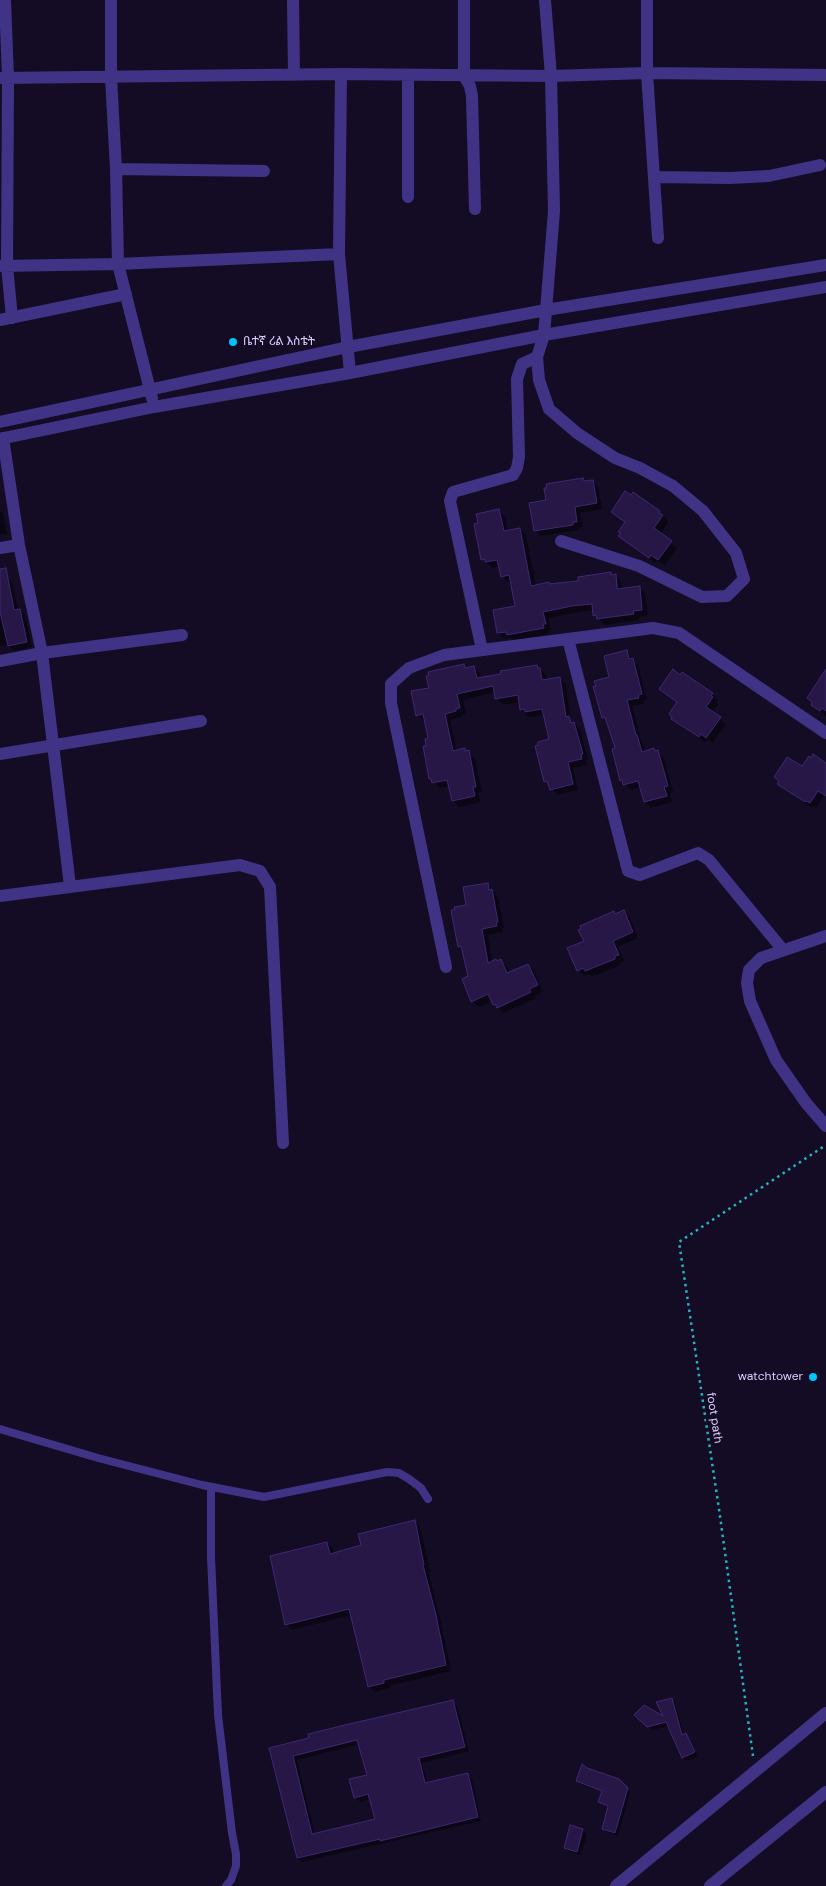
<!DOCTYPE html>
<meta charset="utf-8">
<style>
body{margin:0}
canvas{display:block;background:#130c24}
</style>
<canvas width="826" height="1886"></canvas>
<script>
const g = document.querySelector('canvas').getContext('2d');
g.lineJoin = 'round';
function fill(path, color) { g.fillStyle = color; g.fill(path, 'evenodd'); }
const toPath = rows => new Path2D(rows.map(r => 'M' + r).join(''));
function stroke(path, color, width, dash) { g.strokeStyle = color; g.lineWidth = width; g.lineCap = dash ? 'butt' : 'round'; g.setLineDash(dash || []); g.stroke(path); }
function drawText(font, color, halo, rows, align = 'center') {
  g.font = font + ' "DM Sans","Noto Sans Ethiopic",sans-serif'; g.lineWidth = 5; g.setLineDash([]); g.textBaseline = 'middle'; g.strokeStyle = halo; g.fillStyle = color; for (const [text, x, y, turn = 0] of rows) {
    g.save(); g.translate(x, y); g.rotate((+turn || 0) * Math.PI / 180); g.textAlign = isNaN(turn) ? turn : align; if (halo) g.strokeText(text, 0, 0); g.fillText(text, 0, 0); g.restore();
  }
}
fill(toPath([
 [582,479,585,482,592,481,598,487,602,509,580,513,583,527,578,528,579,530,541,536,535,530,548,501],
 [0,510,3,513,7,534,0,535],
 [499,511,505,517,508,532,520,529,526,535,536,586,579,582,610,574,615,575,621,581,622,589,639,587,645,593,648,615,639,617,639,620,604,625,595,615,594,610,579,612,549,618,551,630,548,630,549,634,514,640,512,638,505,639,498,633,516,607,511,582,508,582,502,576,500,566,493,568,482,559],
 [615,576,618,579,619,595,617,595],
 [613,512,659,512,666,518,668,523,660,534,677,548,665,565,657,560,655,563,620,536,626,523],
 [7,577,12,582,18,610,20,610,25,615,32,647,14,651,8,645,0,646,0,578],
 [627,651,638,666,647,700,643,701,644,704,632,706,641,740,646,752,658,752,664,758,673,792,670,793,672,802,651,808,645,802,641,787,631,790,621,780,617,749,609,722,603,717,611,678],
 [464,666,467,669,474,667,480,673,481,678,502,675,537,666,546,675,547,680,559,678,566,684,571,720,580,729,588,760,586,760,587,765,573,768,578,790,557,795,545,781,551,740,545,715,532,717,527,716,521,710,520,702,503,705,497,698,496,692,463,700,466,714,461,715,462,717,450,720,457,751,464,750,475,758,482,792,478,793,481,802,459,807,453,801,450,786,440,788,433,782,430,778,428,747,429,739,425,721,424,721,417,715,430,689],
 [826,682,826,716,812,705],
 [661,689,712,694,718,700,716,702,718,704,712,713,726,724,713,743,708,739,705,742,679,725,673,718,678,703],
 [811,759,826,765,826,797,824,796,816,808,812,806,811,808,779,784,802,768],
 [487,884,498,897,504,928,502,928,503,932,488,935,492,962,501,961,507,967,510,973,528,965,534,971,543,992,535,996,536,998,504,1013,494,1005,492,1001,479,1007,472,1001,463,950,459,946,467,906],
 [613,912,616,915,623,912,630,918,638,938,618,947,624,961,620,963,621,965,592,977,589,974,584,976,578,970,585,942],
 [414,1521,420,1527,430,1571,428,1571,441,1622,451,1671,389,1686,390,1688,375,1692,369,1687,352,1615,292,1630,286,1624,327,1543,333,1549,334,1554,362,1546],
 [672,1700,675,1703,684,1735,686,1734,689,1738,698,1756,686,1761,683,1758,669,1726,652,1730,636,1715,666,1720],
 [452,1702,457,1706,469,1751,422,1763,428,1784,468,1774,472,1779,481,1821,302,1862,298,1858,270,1749],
 [360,1744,368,1776,356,1797,360,1802,371,1799,376,1820,315,1835,297,1760],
 [586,1769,618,1780,630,1792,618,1836,607,1832,603,1829,609,1808,599,1802,603,1792,580,1784,577,1780],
 [583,1830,587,1834,581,1855,569,1852,565,1848]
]), '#0007');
const building = toPath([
 [583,478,584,481,593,480,597,503,575,507,577,522,573,522,573,525,534,531,529,503,546,500,544,488,547,488,546,484,583,478],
 [625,491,631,495,633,492,660,511,659,513,663,515,654,528,672,541,658,560,651,555,649,558,618,536,621,533,618,532,625,522,611,512,625,491],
 [499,509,504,531,520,528,531,586,549,582,549,584,578,581,578,577,611,572,611,575,616,574,617,589,640,586,642,610,633,611,634,614,597,619,596,615,593,616,592,604,572,606,543,612,546,624,543,624,544,628,507,635,506,632,497,633,493,610,515,606,509,575,501,577,497,560,485,562,485,559,481,560,474,524,478,523,476,514,499,509],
 [6,568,14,610,20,609,27,642,8,646,0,612,0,569,6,568],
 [627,650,629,659,633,658,642,694,638,695,639,698,627,700,636,735,637,735,642,752,654,748,655,751,658,750,668,786,664,787,667,796,644,802,638,781,623,785,622,780,620,781,612,749,615,748,605,717,602,718,593,686,596,686,594,681,609,677,604,656,627,650],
 [464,664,465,668,474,666,477,678,501,674,500,671,537,665,538,668,540,668,542,680,560,677,566,717,569,716,571,723,574,722,583,754,581,754,582,759,568,762,573,784,550,790,547,781,544,782,535,746,538,745,538,742,549,739,542,709,525,712,524,709,520,710,518,695,495,699,493,686,457,694,460,708,456,709,456,711,445,714,453,751,465,748,465,751,469,750,476,787,473,787,475,796,452,801,447,780,432,783,431,779,429,779,423,746,426,746,425,739,428,738,423,714,416,716,411,691,429,688,426,676,429,675,428,672,464,664],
 [673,669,680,675,682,672,713,693,711,696,713,697,706,707,721,717,706,738,701,734,699,737,671,719,672,717,669,714,677,702,659,689,673,669],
 [826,669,826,711,822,708,820,711,811,705,812,702,807,698,826,669],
 [813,754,826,763,826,796,818,791,810,803,806,801,805,802,777,784,779,781,774,777,787,757,802,766,809,756,811,758,813,754],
 [488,883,489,890,492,889,498,922,496,922,497,926,482,929,488,963,496,959,497,961,501,959,507,973,528,964,538,985,529,989,531,992,497,1008,495,1004,493,1005,488,994,471,1002,462,979,468,976,461,946,458,947,451,910,455,910,454,907,466,905,463,887,488,883],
 [624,910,633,932,613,941,619,955,615,956,615,959,585,971,583,968,577,971,567,948,584,941,578,930,581,929,580,926,614,911,615,914,624,910],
 [415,1520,424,1565,423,1565,436,1615,446,1665,384,1680,384,1683,368,1687,349,1609,285,1625,270,1556,327,1542,330,1554,361,1545,358,1534,415,1520],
 [672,1698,682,1735,686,1733,695,1752,682,1758,666,1722,647,1727,634,1715,644,1705,663,1716,656,1702,672,1698],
 [453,1700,465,1747,419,1758,425,1783,468,1773,478,1817,380,1841,380,1839,297,1858,269,1748,309,1738,308,1734,345,1725,453,1700],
 [357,1740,367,1775,349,1779,354,1798,368,1794,375,1819,312,1834,293,1756,357,1740],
 [582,1764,587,1768,619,1779,628,1788,615,1833,602,1829,608,1806,598,1802,602,1791,576,1781,582,1764],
 [570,1825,583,1829,577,1852,564,1848,570,1825]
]);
fill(building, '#261746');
stroke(building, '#3f2774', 1);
stroke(toPath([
 [753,1756,719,1509,679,1242,826,1145]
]), '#25b4bd', 2.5, [2.5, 4]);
stroke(toPath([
 [0,1429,98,1458,202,1485,264,1497,387,1472,399,1473,409,1479,421,1488,428,1499],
 [211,1487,211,1557,218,1715,232,1833,236,1854,236,1866,231,1880,226,1886]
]), '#403386', 8);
stroke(toPath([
 [5,0,8,78,7,266,12,318],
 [111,0,111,77,116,169,118,264,152,398],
 [293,0,294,75],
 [464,0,464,76,470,86,472,96,475,209],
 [545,0,551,76,647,73,826,75],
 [647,0,647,73,658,238],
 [341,74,551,76,554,211,544,335,537,357,539,380,549,409,577,433,615,458,640,468,673,486,703,511,736,553,744,579,727,596,702,597,639,566,561,541],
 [408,75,408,197],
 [0,78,341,74,339,254,350,373],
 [116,169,264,171],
 [654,177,730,178,769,176,820,165],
 [0,266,118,264,339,254],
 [0,320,126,294],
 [0,422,348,347,546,310,826,265],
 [3,438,19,545,42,653,70,886],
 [0,439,154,407,350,373,544,335,826,287],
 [0,548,19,545],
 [568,639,628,871,640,875,698,853,709,860,783,950],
 [482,650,450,501,453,492,513,475,517,468,519,457,517,379,522,364,537,357],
 [0,661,42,653,182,635],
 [0,754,201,721],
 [0,896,240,865,260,871,270,887,283,1143],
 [826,936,761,958,749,970,747,983,750,1001,776,1060,806,1103,826,1126],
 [446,967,391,703,391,684,409,668,444,655,653,628,679,633,826,733],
 [616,1886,826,1713],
 [710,1886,826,1792]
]), '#403386', 12);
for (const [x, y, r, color] of [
 [233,342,5,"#00c3fa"],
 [813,1377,5,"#00c3fa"]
]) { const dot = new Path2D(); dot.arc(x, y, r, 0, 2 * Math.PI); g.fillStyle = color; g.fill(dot); stroke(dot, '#130c24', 2); }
drawText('12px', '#dacfff', '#130c24', [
 ["ቤተኛ ሪል እስቴት",243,342],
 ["watchtower",803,1377,"right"]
], 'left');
drawText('12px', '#dacfff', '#130c24', [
 ["foot path",714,1418,81]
]);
</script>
